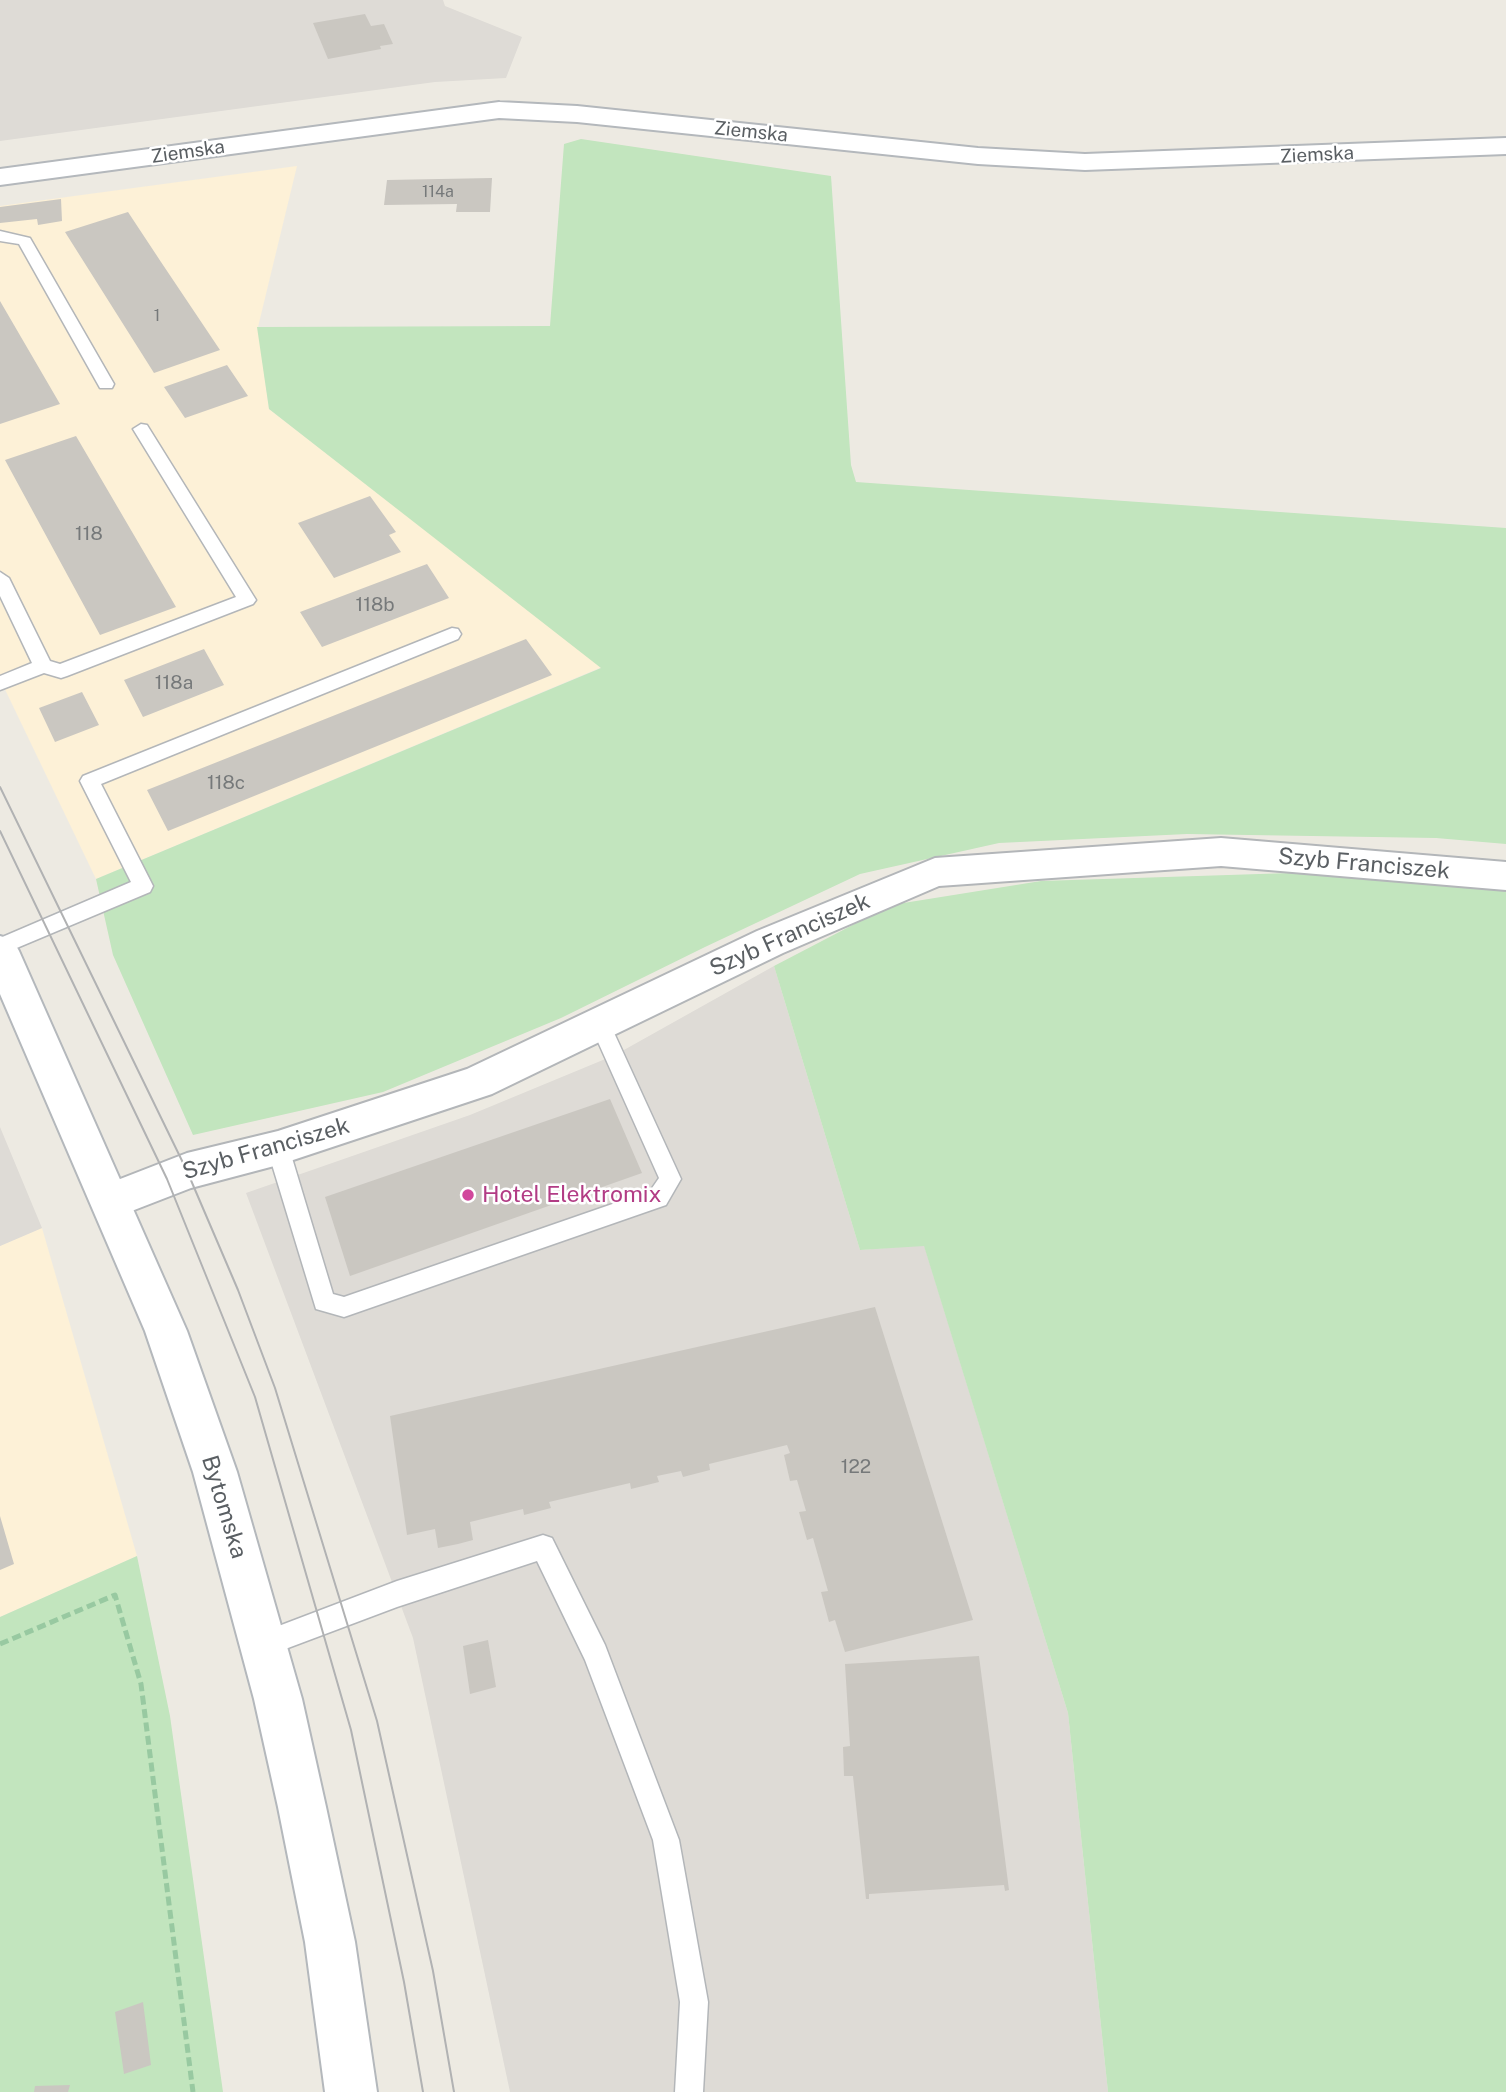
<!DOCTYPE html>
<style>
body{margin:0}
canvas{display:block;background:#edeae2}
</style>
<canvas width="1506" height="2092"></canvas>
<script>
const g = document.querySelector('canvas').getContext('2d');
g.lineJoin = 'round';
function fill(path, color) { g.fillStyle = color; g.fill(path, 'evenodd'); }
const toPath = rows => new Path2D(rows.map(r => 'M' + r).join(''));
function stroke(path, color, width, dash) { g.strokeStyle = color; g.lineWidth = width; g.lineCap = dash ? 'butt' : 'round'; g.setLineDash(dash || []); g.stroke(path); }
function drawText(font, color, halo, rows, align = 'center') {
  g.font = font + ' "Public Sans",sans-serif'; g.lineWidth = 5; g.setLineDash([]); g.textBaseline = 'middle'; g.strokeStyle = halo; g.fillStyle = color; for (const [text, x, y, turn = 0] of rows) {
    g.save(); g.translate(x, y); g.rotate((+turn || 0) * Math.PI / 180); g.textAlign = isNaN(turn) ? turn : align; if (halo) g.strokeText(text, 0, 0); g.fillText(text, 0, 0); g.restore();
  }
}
fill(toPath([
 [297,166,258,327,269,409,602,667,96,879,0,679,0,206],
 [42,1228,137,1556,0,1617,0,1246]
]), '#fdf1d7');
fill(toPath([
 [0,0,443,0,445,6,522,37,506,78,435,82,0,141],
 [774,966,860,1250,924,1245,1068,1713,1108,2092,510,2092,413,1638,246,1193,470,1115,615,1055],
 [0,1127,42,1228,0,1246]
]), '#dedbd6');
fill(toPath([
 [581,139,831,176,851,465,856,482,1506,528,1506,844,1436,838,1187,834,999,843,860,874,705,947,561,1018,383,1092,193,1135,113,955,96,879,601,668,269,409,257,327,550,326,564,144],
 [1322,872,1506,888,1506,2092,1108,2092,1068,1713,924,1246,860,1250,774,966,891,905,1041,881],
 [137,1556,170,1716,223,2092,0,2092,0,1617]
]), '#c2e5be');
fill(toPath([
 [365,14,371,26,384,24,393,44,380,46,381,49,328,59,313,23],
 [492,178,490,212,456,212,457,204,384,205,387,180],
 [61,199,62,221,38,225,37,219,0,223,0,207],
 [128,212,161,262,220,350,154,373,65,232],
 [0,301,60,404,0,424],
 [227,365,248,396,185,418,164,387],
 [76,436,176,607,100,635,5,460],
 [370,496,396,532,389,535,401,552,334,578,298,523],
 [427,564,449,598,322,647,300,612],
 [526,639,552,675,168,831,147,790],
 [204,649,224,685,143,717,124,680],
 [82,692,99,725,55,742,39,708],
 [610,1099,642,1173,350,1276,325,1197],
 [875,1307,973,1620,845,1652,835,1620,829,1622,821,1592,828,1591,813,1538,807,1540,799,1512,806,1511,797,1480,790,1481,784,1455,790,1453,787,1445,709,1464,710,1470,683,1477,681,1471,657,1476,659,1482,631,1489,630,1483,549,1502,551,1508,524,1515,523,1509,470,1522,473,1540,458,1544,438,1548,435,1529,407,1535,390,1416],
 [0,1516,14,1564,0,1570],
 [488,1640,496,1687,470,1694,463,1646],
 [979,1656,1009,1890,1005,1891,1004,1885,869,1894,869,1899,866,1899,853,1776,844,1776,843,1747,850,1746,845,1664],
 [143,2002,151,2065,124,2074,115,2012],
 [70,2085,68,2092,34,2092,35,2086]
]), '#cac7c1');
const lane = toPath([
 [0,231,30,238,114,384,112,388,100,388,19,244,0,241,0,231],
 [141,424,147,425,256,600,253,604,67,676,61,678,44,673,0,690,0,676,32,663,0,596,0,572,9,578,50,661,60,664,236,597,133,429,141,424],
 [452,628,458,629,461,634,458,639,101,784,153,886,150,892,0,955,0,938,131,882,80,781,83,776,452,628],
 [600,1015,607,1018,610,1024,681,1179,666,1205,344,1317,316,1309,267,1148,270,1141,278,1139,286,1141,289,1148,333,1294,344,1297,650,1191,659,1178,590,1024,593,1018,600,1015],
 [543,1535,552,1538,605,1645,679,1840,708,2002,703,2092,675,2092,680,2002,653,1840,585,1660,537,1561,397,1607,264,1657,255,1653,251,1644,255,1635,397,1581,543,1535]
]);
const street = toPath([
 [1221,838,1506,862,1506,890,1221,866,939,886,783,953,492,1094,278,1165,191,1188,111,1219,97,1214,91,1201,97,1188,187,1153,278,1131,467,1069,757,931,935,858,1221,838]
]);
const secondary = toPath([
 [499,102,577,106,978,148,1085,154,1506,138,1506,154,1085,170,978,164,577,122,499,118,0,185,0,169,499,102],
 [0,936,13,940,19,951,187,1331,237,1472,302,1699,326,1807,355,1942,377,2092,325,2092,305,1942,278,1807,254,1699,193,1472,145,1331,0,994,0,936]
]);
stroke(lane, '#b3b6b9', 3);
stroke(street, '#b3b6b9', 4);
stroke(secondary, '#b4b8bc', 4);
stroke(toPath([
 [0,1644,115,1595,141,1684,193,2092]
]), '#98c9a1', 5, [9, 4.5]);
fill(lane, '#fff');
fill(street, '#fff');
fill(secondary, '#fff');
stroke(toPath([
 [0,787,187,1171,238,1290,275,1388,377,1721,433,1971,454,2092],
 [0,831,167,1179,255,1397,351,1730,404,1982,423,2092]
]), '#b1b2b3', 2);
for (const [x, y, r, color] of [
 [468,1195,7,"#d1479c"]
]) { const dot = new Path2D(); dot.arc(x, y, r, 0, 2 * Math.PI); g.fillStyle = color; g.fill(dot); stroke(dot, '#fff', 2.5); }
drawText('16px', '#76797a', null, [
 ["114a",438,192],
 ["1",157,316]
]);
drawText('19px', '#5a5f63', '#fff', [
 ["Ziemska",751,132,6],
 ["Ziemska",188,152,-8],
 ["Ziemska",1317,155,-3]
]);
drawText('19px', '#76797a', null, [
 ["118",89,534],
 ["118b",375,605],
 ["118a",174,683],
 ["118c",226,783],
 ["122",856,1467]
]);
drawText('23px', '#5a5f63', '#fff', [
 ["Szyb Franciszek",1364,864,5],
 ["Szyb Franciszek",790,935,-24],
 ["Szyb Franciszek",266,1149,-16],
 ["Bytomska",224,1507,73]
]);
drawText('23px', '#b23c85', '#fff', [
 ["Hotel Elektromix",482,1195]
], 'left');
</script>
